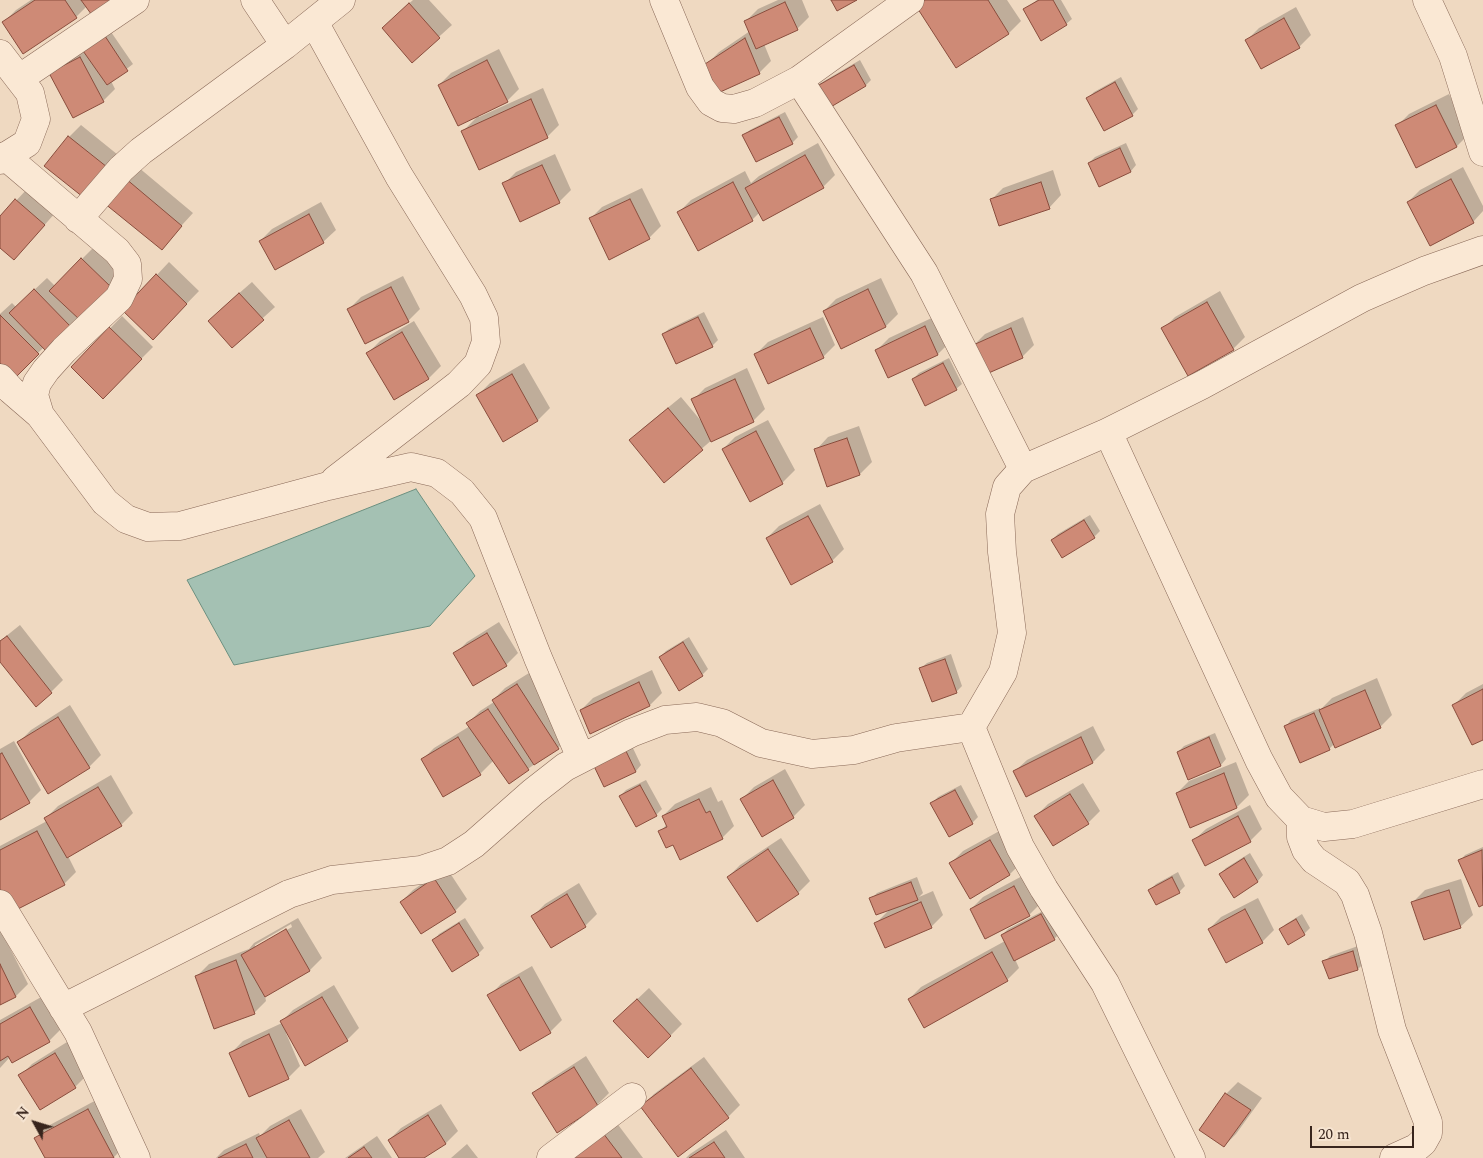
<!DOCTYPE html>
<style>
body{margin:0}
#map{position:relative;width:1483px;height:1158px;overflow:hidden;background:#efd9c1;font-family:Spectral,serif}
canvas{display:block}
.north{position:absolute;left:10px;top:1098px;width:50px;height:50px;-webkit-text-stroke:4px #f6e4d1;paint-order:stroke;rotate:309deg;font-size:14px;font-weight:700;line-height:20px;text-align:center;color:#38251d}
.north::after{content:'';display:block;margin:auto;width:18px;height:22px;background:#38251d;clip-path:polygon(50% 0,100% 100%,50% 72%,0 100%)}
.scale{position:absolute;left:1310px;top:1126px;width:104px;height:22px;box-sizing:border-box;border:2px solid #38251d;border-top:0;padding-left:6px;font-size:15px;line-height:18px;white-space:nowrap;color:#38251d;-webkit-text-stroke:4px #f6e4d1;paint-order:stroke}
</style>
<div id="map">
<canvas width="1483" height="1158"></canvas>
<div class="north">N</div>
<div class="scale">20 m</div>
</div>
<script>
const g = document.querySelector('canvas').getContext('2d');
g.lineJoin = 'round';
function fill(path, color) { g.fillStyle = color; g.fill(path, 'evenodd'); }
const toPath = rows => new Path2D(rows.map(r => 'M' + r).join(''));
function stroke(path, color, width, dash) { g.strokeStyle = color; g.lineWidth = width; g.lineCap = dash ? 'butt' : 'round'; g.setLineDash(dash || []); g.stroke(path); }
const water = toPath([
 [416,489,475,576,430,626,234,665,187,580,416,489]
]);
fill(water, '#a4c1b3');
stroke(water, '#6b8f7f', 1);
fill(toPath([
 [31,0,118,0,87,6,76,17,4,22,16,10],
 [413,0,429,0,452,25,412,61,395,16],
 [778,0,802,0,809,17,797,29,764,44,771,61,759,73,707,64,719,52,750,31,746,21,758,9],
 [924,0,1007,0,1021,21,1009,33,956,67,918,6],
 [1037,0,1061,0,1072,19,1066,24,1025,9],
 [1296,7,1311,35,1299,47,1262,68,1247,40,1259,28],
 [109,29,133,64,111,81,115,89,103,101,51,73],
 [499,49,519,89,507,101,439,85,451,73],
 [860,60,871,80,866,85,825,109,814,89,819,84],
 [1121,77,1138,109,1132,115,1104,129,1088,98,1094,92],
 [543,88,559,125,547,137,463,131,478,116,479,117],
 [1449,94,1469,134,1457,146,1397,126,1409,114],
 [785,112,798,137,792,143,744,136,750,130],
 [81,125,123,159,100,188,69,137],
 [818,143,835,175,823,187,760,212,752,220,698,249,679,212,691,200,745,171,751,183,759,176],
 [1126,143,1136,165,1131,171,1100,186,1089,163,1095,157],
 [555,154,571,190,559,202,504,184,516,172],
 [138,167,193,213,161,248,106,203],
 [1463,167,1483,206,1483,211,1473,222,1408,202,1420,190],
 [1053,170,1061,195,1049,208,991,200,1003,188],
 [28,188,56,212,26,246,0,246,0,218],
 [642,188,661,226,649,238,590,219,602,207],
 [321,202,336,230,323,242,260,241,272,229],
 [94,247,123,275,46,349,44,347,15,376,0,361,0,314,12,303,16,307,47,278,55,286],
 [169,262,199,291,165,326,124,310],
 [403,276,420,309,408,321,349,309,361,297],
 [881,278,898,314,886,326,842,347,824,311,836,299],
 [252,282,275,307,232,346,221,309],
 [1220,291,1245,337,1233,349,1163,329,1175,317],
 [704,312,718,340,712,346,663,334,669,329],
 [938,315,950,342,938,354,888,376,877,350,889,338],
 [122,316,153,347,103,397,73,367],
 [823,317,835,345,823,357,756,354,768,342],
 [1023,317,1034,345,1022,357,973,346,985,334],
 [414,321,441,366,429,378,395,399,368,353,380,341],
 [949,358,962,384,956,389,913,379,919,373],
 [524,363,550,408,538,420,504,440,478,395,490,383],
 [747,368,765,409,753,421,713,439,664,481,631,440,643,428,681,397,702,422,693,400,705,388],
 [768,420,795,470,783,482,750,500,723,449,735,437],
 [859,426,872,462,860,474,828,485,816,450,828,437],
 [820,504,844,549,832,561,767,538,779,526],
 [1090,515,1100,531,1094,537,1052,540,1058,534],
 [499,622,518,653,506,665,455,654,467,642],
 [20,625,63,680,51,692,0,660,0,641],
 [689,637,708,669,702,675,660,657,666,651],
 [951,654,962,686,957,691,933,701,921,668,927,663],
 [652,670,662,693,650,705,591,732,581,710,593,698],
 [529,673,570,736,558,748,509,782,494,760,480,774,422,760,434,748,470,726,468,723,480,711,494,702,493,700,505,688],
 [1377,678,1392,715,1380,727,1335,743,1329,749,1286,726,1291,720,1320,708,1320,710,1332,698],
 [1483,684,1483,738,1454,705,1466,693],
 [70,705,101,755,89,767,19,742,31,730],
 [1093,726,1105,750,1093,762,1026,795,1014,772,1027,760],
 [1215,733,1226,759,1221,765,1189,778,1178,752,1184,746],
 [14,741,41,790,29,802,0,818,0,749],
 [631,744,641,765,636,771,605,786,595,764],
 [1236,762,1249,795,1237,807,1177,793,1189,781],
 [785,769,805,805,793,817,742,799,754,787],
 [111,775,133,813,121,825,68,856,76,872,64,884,0,886,0,846,47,821,46,818,58,806],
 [646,780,662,809,656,815,620,796,626,790],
 [1083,783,1100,811,1088,823,1036,816,1048,804],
 [961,785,978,817,972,823,932,803,938,797],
 [711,787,718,802,722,800,734,826,722,838,674,844,660,832,667,824,663,816,675,804],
 [1250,805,1262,829,1250,841,1193,841,1206,829],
 [1003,829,1022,862,1010,874,951,863,963,851],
 [781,838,810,881,798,893,728,877,740,865],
 [1483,847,1483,904,1480,905,1460,861,1465,855],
 [1250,853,1263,875,1258,881,1234,896,1220,874,1226,868],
 [446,867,467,899,455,911,422,933,401,902,413,890],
 [1178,872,1185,886,1179,892,1150,890,1156,884],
 [1026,874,1041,903,1029,915,971,909,983,897],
 [917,877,923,893,919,897,933,891,943,915,931,927,876,923,890,909,871,899,877,893],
 [1461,879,1473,915,1460,927,1413,902,1425,890],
 [579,883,597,914,585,926,551,947,533,916,545,904],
 [1258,898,1274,930,1262,942,1209,929,1221,917],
 [1047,909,1060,933,1054,939,1015,959,1019,968,1007,980,909,999,921,987,1005,941,1002,935,1008,929],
 [1302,914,1310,928,1304,934,1280,930,1286,924],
 [298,918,322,958,310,970,265,996,266,1001,254,1013,197,976,209,964,249,949,254,943],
 [291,924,292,927,255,948,255,945],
 [465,918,484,948,478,954,434,940,439,934],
 [0,928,28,984,16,996,0,1004],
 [1358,946,1364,963,1358,969,1329,978,1324,962,1330,956],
 [532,966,562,1020,550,1032,489,996,501,984],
 [334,985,359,1028,347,1040,286,1033,300,1066,288,1078,231,1053,243,1041,282,1023,281,1022,293,1010],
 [649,988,682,1024,670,1036,627,1009],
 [43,996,61,1029,49,1041,10,1057,0,1068,0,1020],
 [67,1042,87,1075,75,1087,20,1076,32,1064],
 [586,1056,609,1093,597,1105,557,1131,534,1094,546,1082],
 [704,1057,740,1105,728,1117,642,1106,654,1094],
 [1238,1082,1262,1098,1236,1134,1224,1146,1226,1094],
 [100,1098,125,1146,113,1158,46,1158,36,1138,48,1126],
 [441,1104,458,1131,446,1143,422,1158,400,1158,389,1140,401,1128],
 [301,1109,325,1152,318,1158,216,1158,224,1150,259,1133,260,1136,270,1126],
 [616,1122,643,1158,573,1158],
 [726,1130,745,1158,686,1158,690,1154],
 [377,1136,392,1158,345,1158],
 [467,1144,478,1158,451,1158]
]), '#0003');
const building = toPath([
 [35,0,65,0,77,18,23,54,2,22,35,0],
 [81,0,120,0,94,18,81,0],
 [831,0,857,0,837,11,831,0],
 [925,0,988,0,1009,34,956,68,916,6,925,0],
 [1039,0,1053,0,1067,25,1041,41,1023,9,1039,0],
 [785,2,798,30,756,49,744,21,785,2],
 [409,3,440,38,412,63,382,28,409,3],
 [1284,18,1300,48,1261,69,1245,40,1284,18],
 [103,33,128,71,107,85,81,48,103,33],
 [745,38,760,74,718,93,705,64,745,38],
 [80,57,104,102,73,118,49,73,80,57],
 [487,60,508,102,458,126,438,85,487,60],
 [854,65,866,86,824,111,812,89,854,65],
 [1115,82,1133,116,1104,131,1086,98,1115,82],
 [531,99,548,138,479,170,461,131,531,99],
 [1436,105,1457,147,1416,168,1395,125,1436,105],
 [779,117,793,144,756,162,742,135,779,117],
 [68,136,112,171,88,201,44,166,68,136],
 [1120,148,1131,172,1099,187,1088,163,1120,148],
 [805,155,824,188,763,221,745,188,805,155],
 [542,165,560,203,520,222,502,183,542,165],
 [125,178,182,226,162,250,104,203,125,178],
 [1451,179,1474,223,1430,246,1407,202,1451,179],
 [733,182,753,221,698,251,677,212,733,182],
 [1041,182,1050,209,999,226,990,199,1041,182],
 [15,199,45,225,14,260,0,248,0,216,15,199],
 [630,199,650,239,609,260,589,218,630,199],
 [309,214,324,243,275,270,259,241,309,214],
 [81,258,112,288,80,320,49,291,81,258],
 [156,274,187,304,153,340,122,310,156,274],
 [391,287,409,322,365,344,347,309,391,287],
 [34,289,71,327,46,351,9,313,34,289],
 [868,289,886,327,841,349,823,311,868,289],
 [239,293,264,320,232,348,208,321,239,293],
 [1207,302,1234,350,1188,376,1161,328,1207,302],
 [0,315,39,354,15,378,0,363,0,315],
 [698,317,713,347,676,364,662,334,698,317],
 [925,326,938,355,888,378,875,350,925,326],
 [109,327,142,359,103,399,71,367,109,327],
 [810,328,824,358,768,384,754,354,810,328],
 [1011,328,1023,358,984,375,971,346,1011,328],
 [402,332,429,379,394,400,366,353,402,332],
 [943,363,957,390,925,406,912,379,943,363],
 [512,374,538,421,503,442,476,395,512,374],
 [735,379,754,422,711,442,691,399,735,379],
 [668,408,703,450,664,483,629,440,668,408],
 [756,431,783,484,750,502,722,449,756,431],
 [847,438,860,475,827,487,814,449,847,438],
 [808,516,833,562,791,585,766,538,808,516],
 [1084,520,1095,538,1062,558,1051,540,1084,520],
 [487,633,507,666,473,686,453,653,487,633],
 [7,636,52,693,36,707,0,662,0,641,7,636],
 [683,642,703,676,679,691,659,657,683,642],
 [945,659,957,693,932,702,919,668,945,659],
 [639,682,650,706,590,734,580,710,639,682],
 [517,684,559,749,534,765,492,700,517,684],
 [1483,689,1483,740,1472,745,1452,705,1483,689],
 [1365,690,1381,728,1335,748,1319,710,1365,690],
 [488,709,529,770,509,784,466,723,488,709],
 [1314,713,1330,750,1300,763,1284,726,1314,713],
 [58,717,90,768,48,794,17,742,58,717],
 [458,737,481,775,443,797,421,759,458,737],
 [1081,737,1093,763,1026,797,1013,771,1081,737],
 [1209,737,1221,766,1188,780,1177,752,1209,737],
 [625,749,636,772,604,787,593,764,625,749],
 [2,753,30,803,0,820,0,754,2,753],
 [1224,773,1237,808,1190,828,1176,793,1224,773],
 [773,780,794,818,762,837,740,799,773,780],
 [640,785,657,816,636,827,619,796,640,785],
 [98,787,122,826,67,858,44,818,98,787],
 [955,790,973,824,949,837,930,803,955,790],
 [1070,794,1089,824,1053,846,1034,816,1070,794],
 [699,799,706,813,710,811,723,839,680,860,673,845,666,848,658,831,667,827,662,816,699,799],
 [1238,816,1251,842,1205,866,1192,840,1238,816],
 [37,831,65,885,12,912,0,889,0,850,37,831],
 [990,840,1010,875,970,899,949,863,990,840],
 [768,849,799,894,757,922,727,877,768,849],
 [1482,850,1483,905,1479,907,1458,860,1482,850],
 [1244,858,1258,882,1234,898,1219,874,1244,858],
 [1172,877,1180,893,1156,905,1148,890,1172,877],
 [434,878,456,912,421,934,400,902,434,878],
 [911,882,918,900,876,915,869,898,911,882],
 [1014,886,1030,916,985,939,970,909,1014,886],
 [1449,890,1461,928,1424,940,1411,902,1449,890],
 [567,894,586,927,551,948,531,916,567,894],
 [921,902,932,928,885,948,874,923,921,902],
 [1245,909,1263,943,1226,963,1208,929,1245,909],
 [1041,914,1055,940,1014,961,1001,935,1041,914],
 [1296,919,1305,935,1288,945,1279,929,1296,919],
 [459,923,479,955,452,972,432,940,459,923],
 [286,929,310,971,265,997,241,955,286,929],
 [1353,951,1358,970,1329,979,1322,961,1353,951],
 [992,952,1008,981,924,1028,908,999,992,952],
 [236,960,255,1014,214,1029,195,976,236,960],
 [0,964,16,997,0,1005,0,964],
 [519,977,551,1033,520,1051,487,995,519,977],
 [322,997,348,1041,305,1066,280,1021,322,997],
 [637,999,671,1036,648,1058,613,1021,637,999],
 [30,1007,50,1042,12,1063,8,1056,0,1061,0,1024,30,1007],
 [269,1034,289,1079,249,1097,229,1053,269,1034],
 [55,1053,76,1088,40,1110,18,1075,55,1053],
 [574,1067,598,1106,557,1133,532,1093,574,1067],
 [691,1068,729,1118,678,1157,640,1106,691,1068],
 [1225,1093,1251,1110,1224,1147,1199,1130,1225,1093],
 [88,1109,114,1158,45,1158,34,1138,88,1109],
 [428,1115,446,1144,424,1158,399,1158,388,1140,428,1115],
 [289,1120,310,1158,267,1158,256,1138,289,1120],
 [603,1133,622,1158,572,1158,603,1133],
 [714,1142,725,1158,689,1158,714,1142],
 [246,1144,253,1158,218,1158,246,1144],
 [364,1147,372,1158,348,1158,364,1147]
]);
fill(building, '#ce8a76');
stroke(building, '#894d3d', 1);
const minor = toPath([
 [255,0,285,45],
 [664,0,700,87,711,102,722,108,734,109,755,103,799,80,910,0],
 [1427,0,1453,56,1483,152],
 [314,22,399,176,473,295,484,318,486,342,478,364,459,384,335,480],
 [0,54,30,93,36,119,27,143,0,160],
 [20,78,135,0],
 [799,80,924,273,1023,469],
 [5,156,117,251,127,264,128,279,119,298,64,350,46,370,37,383,34,395,40,415,105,502,126,519,148,527,180,526,328,486,411,467,437,473,462,492,483,518,538,658,581,758],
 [78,219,121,169,141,151,285,45,341,0],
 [0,378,11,390,40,415],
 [1108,432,1259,760,1279,797,1301,820,1324,827,1353,824,1483,784],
 [971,727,1003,672,1012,633,1002,552,1000,514,1007,487,1023,469,1108,432,1202,385,1362,298,1424,271,1483,250],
 [1301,820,1301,837,1306,850,1314,860,1347,882,1355,895,1368,933,1392,1030,1428,1122,1428,1133,1423,1142,1416,1148,1394,1158],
 [0,904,78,1032,136,1158],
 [63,1008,289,894,332,880,421,870,448,861,474,844,533,792,565,767,631,733,665,720,697,717,722,723,761,743,812,754,854,750,896,738,971,727,1020,847,1044,889,1105,983,1191,1158],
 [551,1158,632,1097]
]);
stroke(minor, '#896958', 29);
stroke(minor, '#fae8d4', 28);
</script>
